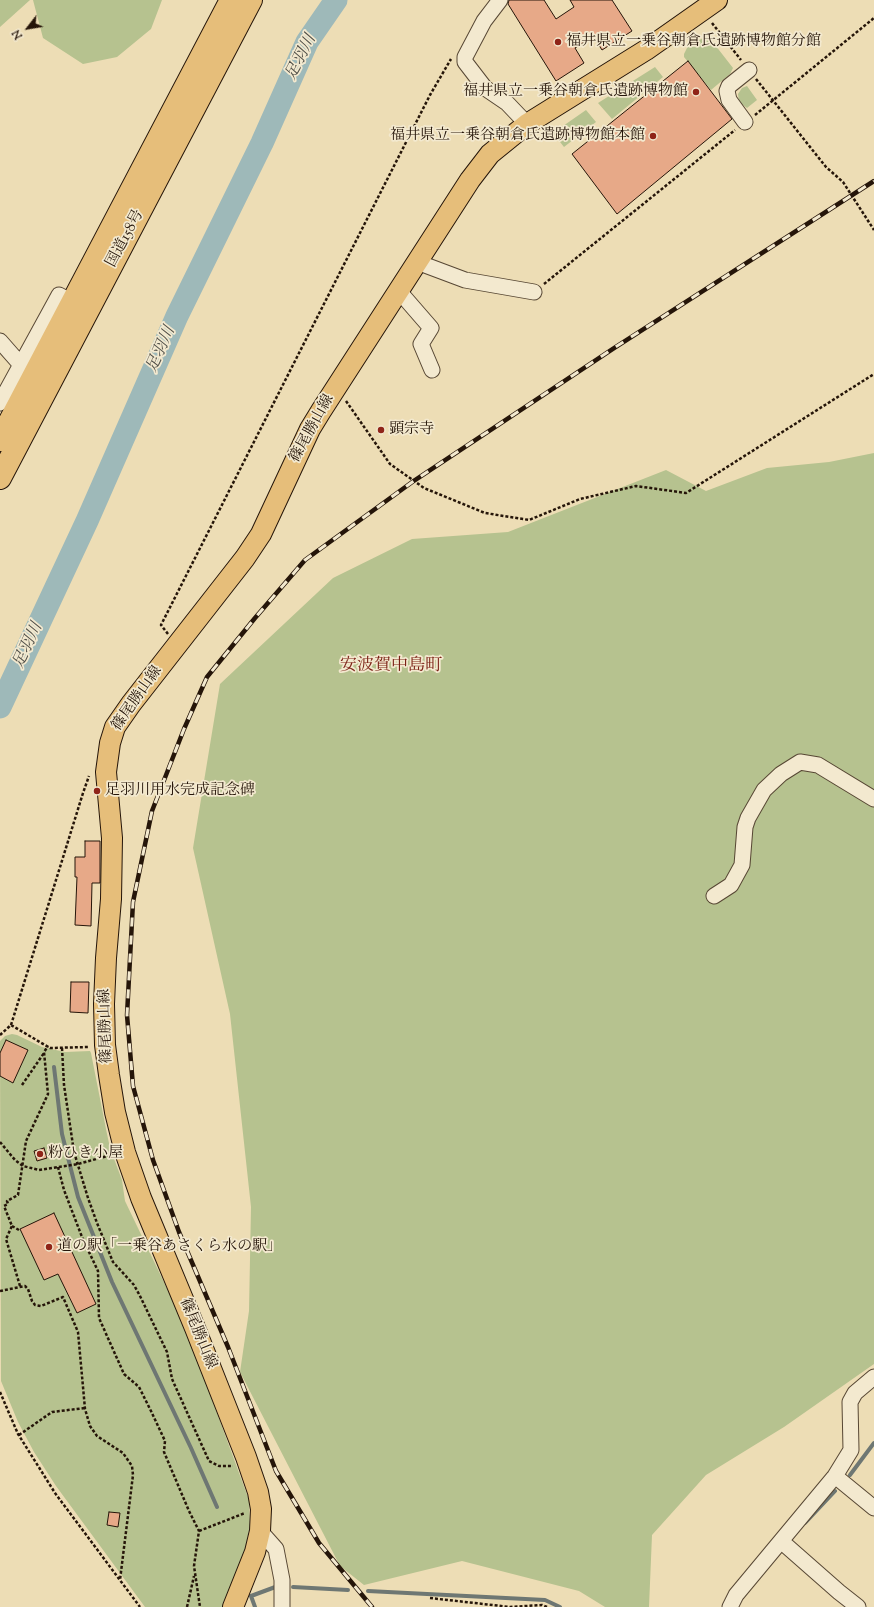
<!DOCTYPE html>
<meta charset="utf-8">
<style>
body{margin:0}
#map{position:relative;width:874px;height:1607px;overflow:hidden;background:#edddb5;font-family:"Sorts Mill Goudy",serif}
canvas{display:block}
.north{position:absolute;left:8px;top:8px;width:40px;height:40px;-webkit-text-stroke:3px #f3e9cf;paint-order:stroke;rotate:239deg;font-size:11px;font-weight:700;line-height:16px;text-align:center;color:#251509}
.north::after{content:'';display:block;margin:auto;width:14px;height:18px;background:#251509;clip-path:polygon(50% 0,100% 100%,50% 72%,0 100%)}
</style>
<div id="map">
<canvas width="874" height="1607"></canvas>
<div class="north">N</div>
</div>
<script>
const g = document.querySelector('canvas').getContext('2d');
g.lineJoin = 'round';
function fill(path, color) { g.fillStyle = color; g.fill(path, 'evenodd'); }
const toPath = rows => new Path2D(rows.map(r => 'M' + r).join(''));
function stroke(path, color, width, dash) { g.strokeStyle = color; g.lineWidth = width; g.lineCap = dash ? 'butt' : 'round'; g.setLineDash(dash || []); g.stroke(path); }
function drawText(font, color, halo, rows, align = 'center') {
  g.font = font + ' "Sorts Mill Goudy","Noto Serif JP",serif'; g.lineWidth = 3.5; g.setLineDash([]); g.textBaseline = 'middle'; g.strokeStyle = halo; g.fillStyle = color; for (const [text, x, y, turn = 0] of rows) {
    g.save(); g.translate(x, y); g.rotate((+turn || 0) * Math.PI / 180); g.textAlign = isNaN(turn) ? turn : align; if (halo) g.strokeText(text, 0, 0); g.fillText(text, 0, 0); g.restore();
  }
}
fill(toPath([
 [0,0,30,0,0,27],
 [33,0,162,0,151,29,117,57,83,64,43,38],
 [704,38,712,41,733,68,730,74,711,90,684,57,684,54,688,46,694,42],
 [655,67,663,77,612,119,598,103],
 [747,86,757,100,747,108,739,102,738,94,742,88],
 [586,110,596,122,564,147,553,133],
 [874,453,874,1364,784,1427,706,1475,652,1535,649,1607,605,1607,579,1591,462,1561,364,1585,340,1566,240,1372,249,1311,251,1207,230,1014,193,848,220,684,333,578,412,539,508,532,666,470,706,491,767,468,829,462],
 [12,1034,17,1035,42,1047,65,1052,90,1051,91,1053,106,1129,110,1148,122,1180,125,1201,185,1326,249,1500,250,1526,244,1554,223,1607,145,1607,56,1486,34,1452,18,1422,1,1381,0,1041,5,1036]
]), '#b6c28f');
stroke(toPath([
 [54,1067,62,1134,78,1197,112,1282,191,1448,217,1507],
 [850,1475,874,1443],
 [805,1523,835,1491],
 [293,1587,348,1590],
 [368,1591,545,1600,560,1607],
 [255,1607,251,1596,278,1586]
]), '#6e7773', 4);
stroke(toPath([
 [0,707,87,521,177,316,262,143,307,42,336,0]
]), '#9eb9b9', 23);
const building = toPath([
 [509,0,544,0,556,19,574,7,570,0,612,0,632,31,602,50,593,36,575,48,584,63,556,81,508,4,509,0],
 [688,61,732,119,617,214,572,154,688,61],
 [85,841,100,841,100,883,92,883,91,926,75,925,77,877,75,877,75,857,85,857,85,841],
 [71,982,89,982,88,1013,70,1012,71,982],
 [6,1040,28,1050,13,1083,0,1076,0,1053,6,1040],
 [44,1148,47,1158,37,1161,34,1151,44,1148],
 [54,1213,96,1304,77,1313,58,1274,44,1280,20,1229,54,1213],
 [109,1512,120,1513,118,1527,107,1525,109,1512]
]);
fill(building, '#e7a988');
stroke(building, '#251509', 1);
const minor = toPath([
 [500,0,484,21,465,57,465,62,485,88,507,103,527,124],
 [745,122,729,100,727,91,729,86,749,70],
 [417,262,465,280,534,292],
 [398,290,431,328,421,344,432,370],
 [0,341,21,365],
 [0,403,59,295,80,306],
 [714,896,731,885,742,865,745,827,748,818,764,790,781,774,800,762,818,765,874,799],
 [835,1476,874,1508],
 [260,1531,276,1549,282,1580,282,1607],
 [781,1541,839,1592,858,1607],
 [730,1607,736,1595,835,1476,851,1450,850,1402,855,1393,874,1377]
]);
const major = toPath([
 [233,1607,255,1552,260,1531,261,1509,258,1492,246,1457,195,1328,141,1198,125,1152,115,1112,109,1075,105,1045,104,1004,106,958,111,899,112,838,106,772,110,743,115,727,131,704,245,558,261,534,310,429,321,411,470,180,490,154,527,124,646,50,717,0]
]);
const highway = toPath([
 [0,440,231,0],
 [0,478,251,0]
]);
stroke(minor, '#574734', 17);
stroke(major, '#251509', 22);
stroke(highway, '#251509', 24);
stroke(toPath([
 [712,23,741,60],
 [756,79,826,167,843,182,874,230],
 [755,115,874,18],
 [544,284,735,130],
 [346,401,390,464,424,488,485,513,529,520,580,499,636,486,686,493,874,374],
 [168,634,161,625,430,95,451,59],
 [11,1025,83,793,89,776],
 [0,1035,11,1025,50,1048,89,1047],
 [62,1048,64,1085,74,1152,88,1198,97,1223,113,1262,134,1285,140,1296,167,1352,172,1379,209,1461,219,1466,233,1466],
 [22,1085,44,1053],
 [0,1142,15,1160,23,1166,39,1170,78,1164,111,1155],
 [58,1167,64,1190,82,1237,98,1271,99,1318,124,1374,139,1387,151,1411,165,1441,164,1452,189,1511,199,1531,194,1566,200,1607],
 [12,1226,19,1230],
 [20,1286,6,1239,12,1226,4,1206,8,1204,7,1201,18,1195,26,1141,48,1094,44,1052,48,1046],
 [0,1291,25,1286,28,1289,32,1301,35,1305,41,1306,63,1297,78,1332,85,1409,90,1426,97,1436,123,1453,132,1466,133,1475,120,1580],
 [0,1392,18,1434,40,1469,55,1493,140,1607],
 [19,1435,52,1412,85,1408],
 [199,1531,245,1513],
 [430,1598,510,1607,542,1605,547,1607],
 [187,1607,194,1576]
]), '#251509', 2.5, [3, 2]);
stroke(minor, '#f3e9cf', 15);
stroke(major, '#e6be7a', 20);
stroke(highway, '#e6be7a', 22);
const rail = toPath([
 [372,1607,319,1543,276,1471,228,1347,179,1232,153,1160,133,1086,127,1015,133,902,152,811,184,729,207,677,255,618,305,560,415,480,614,348,874,181]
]);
stroke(rail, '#251509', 4.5);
stroke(rail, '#f3e9cf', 3, [9]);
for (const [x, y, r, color] of [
 [558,42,4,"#8f2418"],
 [696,92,4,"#8f2418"],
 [653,136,4,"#8f2418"],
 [381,430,4,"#8f2418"],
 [97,791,4,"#8f2418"],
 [40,1154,4,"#8f2418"],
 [49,1247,4,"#8f2418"]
]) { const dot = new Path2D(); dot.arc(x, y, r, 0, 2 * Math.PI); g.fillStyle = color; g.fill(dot); stroke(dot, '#f3e9cf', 1.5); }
drawText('15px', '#251509', '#f3e9cf', [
 ["福井県立一乗谷朝倉氏遺跡博物館分館",566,42],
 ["福井県立一乗谷朝倉氏遺跡博物館",688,92,"right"],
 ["福井県立一乗谷朝倉氏遺跡博物館本館",645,136,"right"],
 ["顕宗寺",389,430],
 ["足羽川用水完成記念碑",105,791],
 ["粉ひき小屋",48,1154],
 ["道の駅「一乗谷あさくら水の駅」",57,1247]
], 'left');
drawText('15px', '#251509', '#f3e9cf', [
 ["国道158号",126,239,-62],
 ["篠尾勝山線",313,429,-61],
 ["篠尾勝山線",138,699,-55],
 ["篠尾勝山線",107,1026,-92],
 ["篠尾勝山線",197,1334,68]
]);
drawText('italic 16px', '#4f4e47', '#f3e9cf', [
 ["足羽川",302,58,-63],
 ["足羽川",162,350,-66],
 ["足羽川",29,646,-65]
]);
drawText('17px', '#7a1f14', '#f3e9cf', [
 ["安波賀中島町",391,667]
]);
</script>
